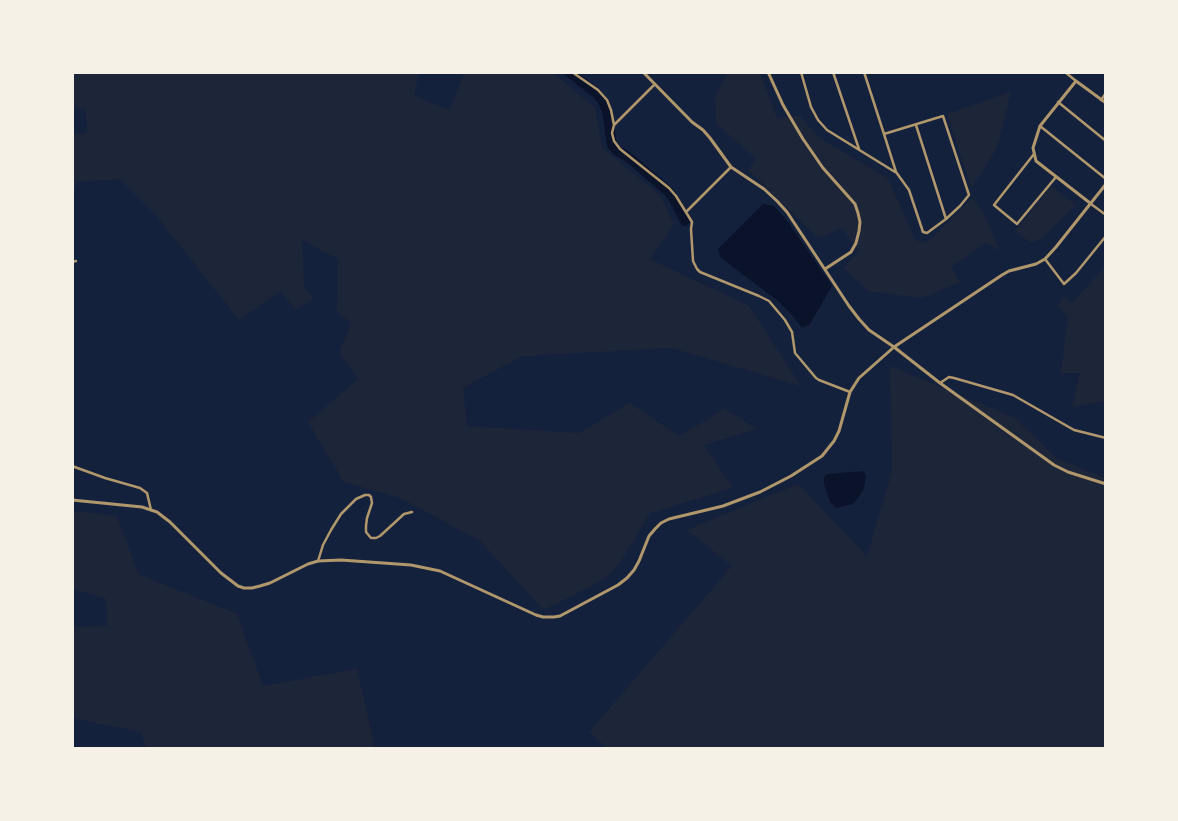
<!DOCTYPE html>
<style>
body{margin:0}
#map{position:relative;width:1178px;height:821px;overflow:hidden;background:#14213d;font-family:Merriweather,serif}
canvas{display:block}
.frame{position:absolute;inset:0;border:74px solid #f6f1e7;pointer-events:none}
</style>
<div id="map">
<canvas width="1178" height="821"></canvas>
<div class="frame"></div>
</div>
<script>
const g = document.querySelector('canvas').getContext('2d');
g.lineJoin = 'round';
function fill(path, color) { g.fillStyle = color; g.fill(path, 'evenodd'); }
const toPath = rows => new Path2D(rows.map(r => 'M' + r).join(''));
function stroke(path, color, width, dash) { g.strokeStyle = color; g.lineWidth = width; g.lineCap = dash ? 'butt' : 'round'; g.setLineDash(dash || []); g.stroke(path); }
fill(toPath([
 [73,72,419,73,414,96,449,110,465,73,553,73,595,108,602,148,660,195,674,224,650,259,749,306,801,386,672,348,522,356,463,388,467,426,579,433,630,403,679,436,725,409,757,429,704,445,733,488,650,513,621,561,606,578,544,610,479,540,400,498,344,482,308,422,358,379,339,353,351,323,337,312,338,259,302,240,304,287,313,298,296,310,280,291,239,320,155,214,120,179,77,182,73,194,73,134,87,133,86,109,73,107],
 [727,73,760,73,777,118,800,116,819,138,888,178,915,240,927,243,972,198,982,210,1000,251,986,242,951,267,960,282,922,298,869,291,843,268,859,251,842,228,818,238,748,170,756,159,716,123,715,96],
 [1011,92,998,145,990,160,971,187,947,114],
 [1051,186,1076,205,1042,238,1031,243,1017,233,1016,230],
 [1105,267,1105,401,1072,407,1080,373,1061,373,1068,316,1057,306,1064,297,1072,303],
 [890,366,1015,418,1057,458,1105,478,1105,748,607,748,589,732,732,566,687,530,798,484,867,556,892,471],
 [73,511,117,516,138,574,237,614,263,686,357,669,375,748,146,748,141,732,73,718,73,627,107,626,106,599,73,589]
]), '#1d2539');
fill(toPath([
 [763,204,774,206,789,223,832,286,810,324,802,328,793,316,778,301,721,258,718,249],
 [864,471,866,476,864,487,863,491,853,504,836,508,830,502,824,484,824,477,827,474]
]), '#0b132b');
stroke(toPath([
 [569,72,596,93,602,100,607,110,612,145,617,151,627,156,669,192,676,203,685,221]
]), '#0b132b', 10);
stroke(toPath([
 [572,72,598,90,607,100,611,110,614,125,612,133,614,141,620,149,669,188,676,196,692,222,691,229,693,261,697,269,700,272,759,296,769,301,785,320,792,332,795,353,816,378,819,380,850,392],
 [801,72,811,107,818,120,827,130,895,172],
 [833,72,859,149],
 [864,72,884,134,896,172,909,190,923,232,927,233,946,219,960,206,969,195,943,116,884,134],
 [1065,72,1076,81],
 [1101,100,1106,93],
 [1058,102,1106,141],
 [614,125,655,84],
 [916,125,946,219],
 [1040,126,1106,179],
 [1034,154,994,205,1017,224,1056,177],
 [1091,204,1106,215],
 [686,212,731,167],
 [1045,259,1064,284,1076,273,1106,236],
 [72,262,76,261],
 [940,383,949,377,954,378,1013,395,1074,430,1106,438],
 [72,466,105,478,140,488,147,493,151,510],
 [318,561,323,545,331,530,341,514,356,499,365,495,369,495,371,497,372,503,367,518,366,526,366,532,371,538,376,538,380,536,404,514,412,512]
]), '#b1986c', 2.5);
stroke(toPath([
 [643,72,692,122,703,130,710,138,731,167,764,189,777,201,787,212,849,306,859,319,869,330,894,347,940,383,1054,465,1068,472,1106,484],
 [768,72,783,105,803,139,823,168,855,204,858,213,860,222,859,231,856,243,851,252,825,269],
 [1090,203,1036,161,1033,148,1040,126,1076,81,1106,103],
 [72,500,142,507,157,512,170,522,221,573,238,586,244,588,252,588,260,586,270,583,308,564,318,561,341,560,411,565,440,571,536,615,543,617,554,617,560,616,618,585,627,578,634,570,639,561,649,536,655,529,661,523,669,519,723,506,760,492,791,476,822,456,834,441,839,431,850,392,859,378,894,347,1002,275,1009,271,1036,264,1045,259,1056,247,1106,184]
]), '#b1986c', 3);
</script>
